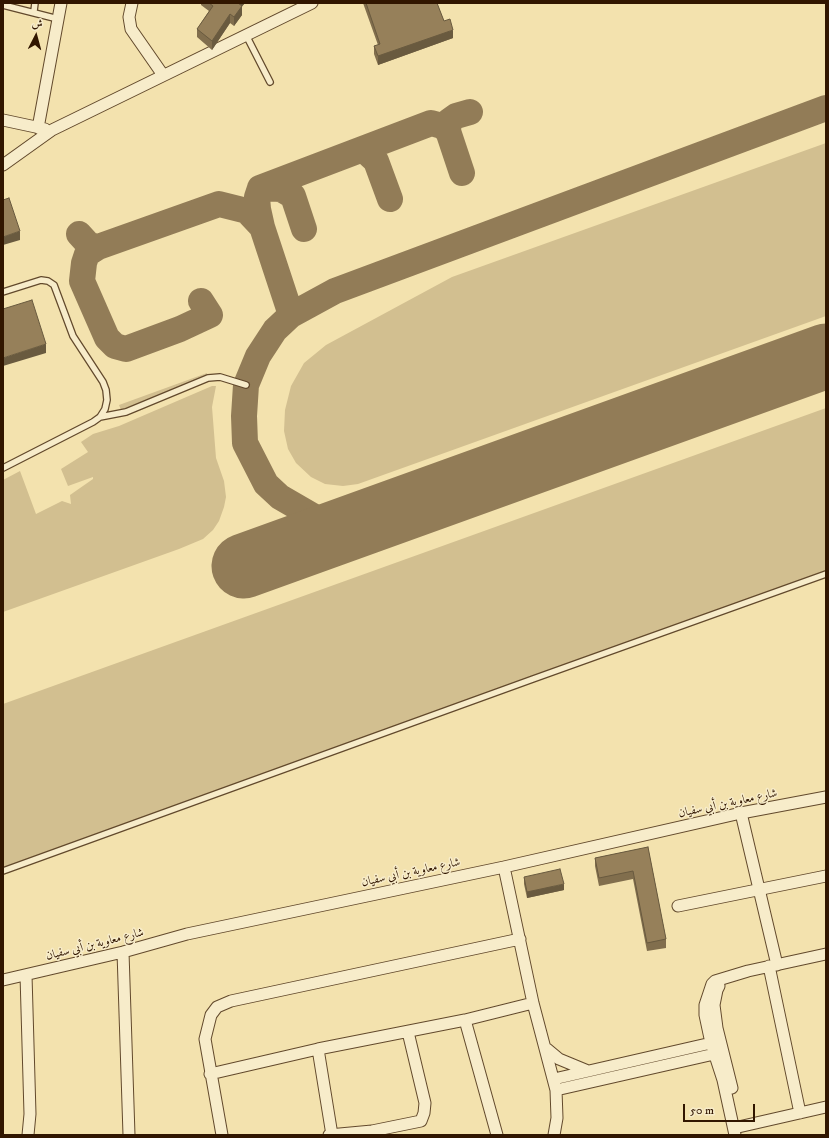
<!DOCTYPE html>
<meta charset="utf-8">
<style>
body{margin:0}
#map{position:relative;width:829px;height:1138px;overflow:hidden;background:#f3e2ae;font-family:"IM FELL DW Pica",Amiri,serif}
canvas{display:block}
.frame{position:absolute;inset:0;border:4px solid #311600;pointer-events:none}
.north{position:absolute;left:16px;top:16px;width:40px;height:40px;-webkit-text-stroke:3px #f7ecca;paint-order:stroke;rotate:6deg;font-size:11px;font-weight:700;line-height:16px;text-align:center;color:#311600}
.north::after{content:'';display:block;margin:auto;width:14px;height:18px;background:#311600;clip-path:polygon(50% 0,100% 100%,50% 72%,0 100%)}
.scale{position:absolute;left:683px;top:1104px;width:72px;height:18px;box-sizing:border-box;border:2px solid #311600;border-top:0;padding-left:5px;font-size:12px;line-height:14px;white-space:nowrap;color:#311600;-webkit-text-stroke:3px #f7ecca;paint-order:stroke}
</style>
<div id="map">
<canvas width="829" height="1138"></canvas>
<div class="frame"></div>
<div class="north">ش</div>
<div class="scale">50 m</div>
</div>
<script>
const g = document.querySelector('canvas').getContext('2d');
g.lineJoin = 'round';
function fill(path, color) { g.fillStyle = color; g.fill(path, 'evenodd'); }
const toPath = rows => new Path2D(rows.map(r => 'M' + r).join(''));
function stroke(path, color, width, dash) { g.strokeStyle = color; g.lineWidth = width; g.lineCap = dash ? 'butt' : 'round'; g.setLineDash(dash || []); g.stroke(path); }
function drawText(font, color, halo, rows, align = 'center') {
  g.font = font + ' "IM FELL DW Pica",Amiri,serif'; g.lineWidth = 3; g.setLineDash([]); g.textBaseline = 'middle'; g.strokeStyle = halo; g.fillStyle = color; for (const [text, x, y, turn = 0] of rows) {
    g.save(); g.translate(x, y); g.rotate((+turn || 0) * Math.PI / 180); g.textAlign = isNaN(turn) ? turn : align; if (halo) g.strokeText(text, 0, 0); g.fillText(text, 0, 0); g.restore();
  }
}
fill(toPath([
 [826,143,826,316,358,484,343,486,325,484,311,477,296,463,288,449,284,431,285,410,291,386,304,363,326,345,452,277],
 [207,373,208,382,128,414,123,415,119,405],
 [212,386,216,386,212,407,216,458,224,481,226,497,224,507,219,521,213,530,203,539,179,549,3,612,3,480,20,471,36,514,62,501,71,504,70,495,93,479,93,477,68,486,61,469,88,452,81,442,93,434,119,426],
 [826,408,826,572,347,743,3,870,3,704]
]), '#d2bf90');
stroke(toPath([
 [448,131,449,121,456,116,470,112],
 [363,149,376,161,390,199],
 [260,188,281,189,293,196,304,229],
 [262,227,258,209,257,197,260,188,431,123,442,126,448,131,462,173],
 [79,234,89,245,98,247,219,204,247,211,262,227,291,315],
 [98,247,87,254,84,263,82,281,107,338,115,346,126,349,180,329,210,315,201,301],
 [369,521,318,519,280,497,266,484,245,443,244,416,246,385,258,356,275,330,291,315,335,291,826,108]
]), '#927c57', 26);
stroke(toPath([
 [244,566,826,356]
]), '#927c57', 65);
const lane = toPath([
 [3,5,58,19],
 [34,11,35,3],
 [246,35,270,82],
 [3,292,41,280,48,281,54,285,73,336,103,382,106,390,107,400,105,409,100,417,93,422,3,468],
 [100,417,126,412,208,378,220,377,246,385],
 [3,871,533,679,826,574]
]);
const street = toPath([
 [132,3,129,17,131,29,163,75],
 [3,120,45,129],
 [38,128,61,3],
 [3,165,52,130,312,3],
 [741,813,777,965],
 [504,867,533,1003,556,1090,557,1118,554,1135],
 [678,906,826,876],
 [123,952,129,1135],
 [769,966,800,1113],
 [26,975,30,1114,28,1135],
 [3,980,123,952,187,934,504,867,741,813,826,797],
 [719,986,717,990,714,1005,717,1028,732,1088],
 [465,1020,497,1135],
 [318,1049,332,1135],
 [547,1049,559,1059,588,1071],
 [210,1074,318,1049,465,1020,533,1003],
 [554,1079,720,1041],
 [556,1090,723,1052],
 [734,1128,826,1107],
 [222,1135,205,1039,211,1015,217,1007,231,1001,520,939],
 [329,1135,372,1131,421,1121,424,1113,425,1103,408,1032],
 [735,1135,723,1080,711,1043,705,1015,705,1005,712,984,715,981,748,971,826,954]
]);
stroke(lane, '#62492c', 8);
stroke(street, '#62492c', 13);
stroke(lane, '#f7ecca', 5.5);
stroke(street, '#f7ecca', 11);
fill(toPath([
 [201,3,245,3,242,6,242,15,234,26,230,23,212,50,197,37,197,29,209,11,201,5],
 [363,3,437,3,444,21,453,38,378,65,374,54,374,46,378,45],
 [648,847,666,939,666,948,647,951,633,879,599,886,595,866,595,858],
 [524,877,564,890,527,898,524,884]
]), '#816e4d');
fill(toPath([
 [238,3,245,3,238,11],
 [242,6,242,15,234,26,234,17],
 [230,14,230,23,212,50,212,41],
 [453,30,453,38,378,65,378,56],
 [20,231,20,240,3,245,3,237],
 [46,344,46,353,3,366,3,358],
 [564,884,564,890,527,898,527,892]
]), '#695a3f');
const building = toPath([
 [209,3,238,3,242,6,234,17,230,14,212,41,197,29,213,6,209,3],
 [366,3,437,3,444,21,450,19,453,30,378,56,374,46,380,44,366,3],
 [9,198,20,231,3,237,3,200,9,198],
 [32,300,46,344,3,358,3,309,32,300],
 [648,847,666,939,647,943,633,871,599,878,595,858,648,847],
 [560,869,564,884,527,892,524,877,560,869]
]);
fill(building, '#96805a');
stroke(building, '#695a3f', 1);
drawText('12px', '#311600', '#f7ecca', [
 ["شارع معاوية بن أبي سفيان",728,804,-12],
 ["شارع معاوية بن أبي سفيان",411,873,-12],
 ["شارع معاوية بن أبي سفيان",95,945,-14]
]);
</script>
